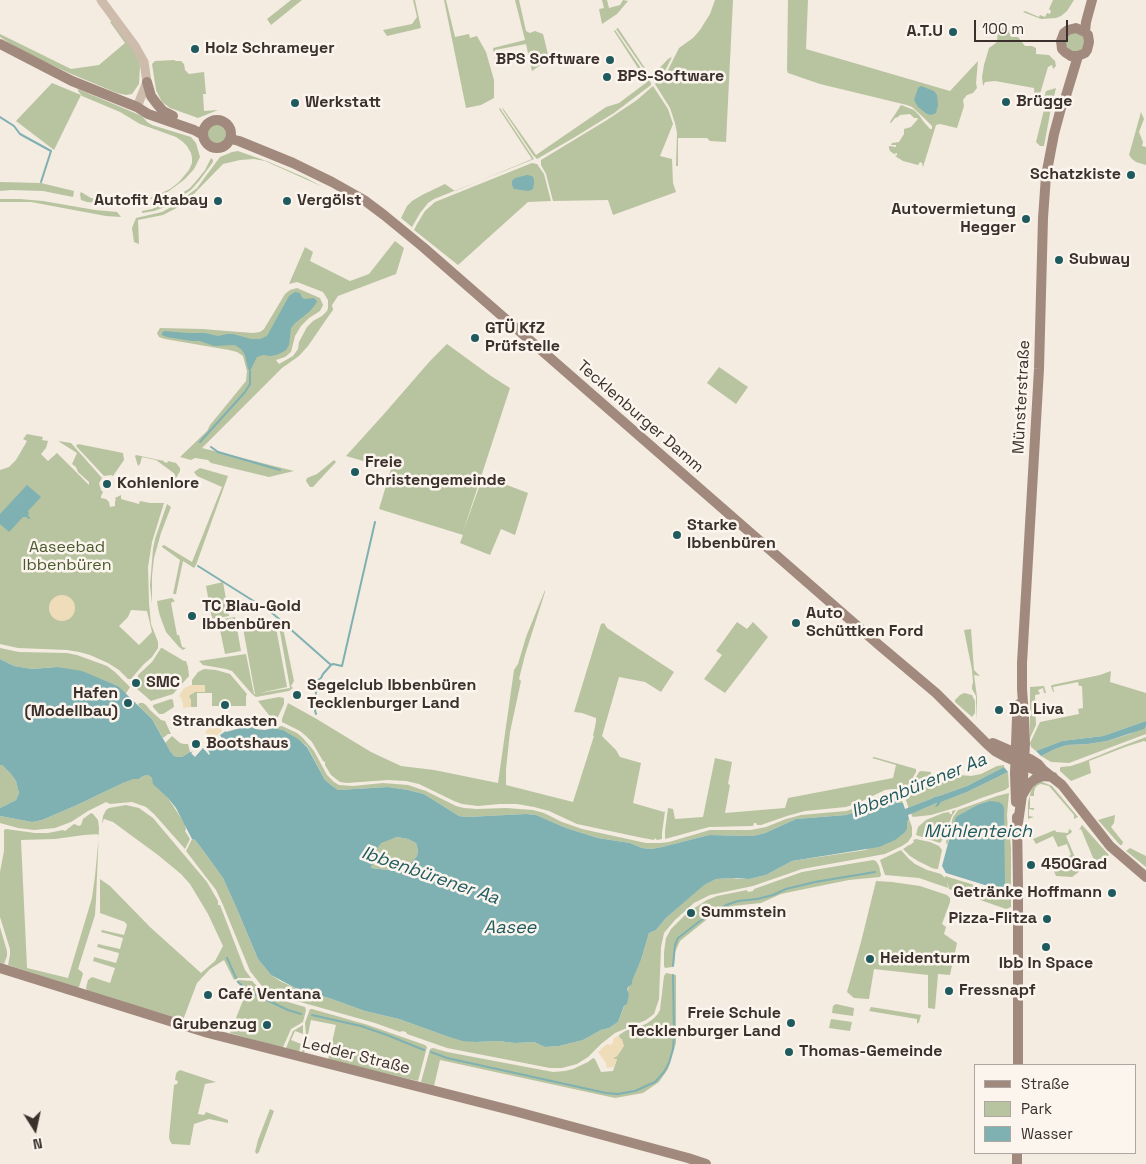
<!DOCTYPE html>
<meta charset="utf-8">
<style>
body{margin:0}
#map{position:relative;width:1146px;height:1164px;overflow:hidden;background:#f4ebe1;font-family:"Space Grotesk",sans-serif}
canvas{display:block}
.legend{position:absolute;left:974px;top:1064px;width:162px;height:90px;box-sizing:border-box;background:#fbf5ee;border:1px solid #aea6a0;margin:0;padding:6px 9px;list-style:none;font-size:15px;color:#3b302b}
.legend li{display:flex;align-items:center;gap:10px;height:25px}
.legend b{width:25px;border:1px solid #aea6a0}
.north{position:absolute;left:10px;top:1104px;width:50px;height:50px;-webkit-text-stroke:4px #fbf5ee;paint-order:stroke;rotate:170deg;font-size:14px;font-weight:700;line-height:20px;text-align:center;color:#3b302b}
.north::after{content:'';display:block;margin:auto;width:18px;height:22px;background:#3b302b;clip-path:polygon(50% 0,100% 100%,50% 72%,0 100%)}
.scale{position:absolute;left:974px;top:20px;width:94px;height:22px;box-sizing:border-box;border:2px solid #3b302b;border-top:0;padding-left:6px;font-size:15px;line-height:18px;white-space:nowrap;color:#3b302b;-webkit-text-stroke:4px #fbf5ee;paint-order:stroke}
</style>
<div id="map">
<canvas width="1146" height="1164"></canvas>
<ul class="legend">
<li><b style="height:6px;background:#a18a7d"></b>Straße</li>
<li><b style="height:14px;background:#b8c4a0"></b>Park</li>
<li><b style="height:14px;background:#7fb0b2"></b>Wasser</li>
</ul>
<div class="north">N</div>
<div class="scale">100 m</div>
</div>
<script>
const g = document.querySelector('canvas').getContext('2d');
g.lineJoin = 'round';
function fill(path, color) { g.fillStyle = color; g.fill(path, 'evenodd'); }
const toPath = rows => new Path2D(rows.map(r => 'M' + r).join(''));
function stroke(path, color, width, dash) { g.strokeStyle = color; g.lineWidth = width; g.lineCap = dash ? 'butt' : 'round'; g.setLineDash(dash || []); g.stroke(path); }
function drawText(font, color, halo, rows, align = 'center') {
  g.font = font + ' "Space Grotesk",sans-serif'; g.lineWidth = 5; g.setLineDash([]); g.textBaseline = 'middle'; g.strokeStyle = halo; g.fillStyle = color; for (const [text, x, y, turn = 0] of rows) {
    g.save(); g.translate(x, y); g.rotate((+turn || 0) * Math.PI / 180); g.textAlign = isNaN(turn) ? turn : align; if (halo) g.strokeText(text, 0, 0); g.fillText(text, 0, 0); g.restore();
  }
}
fill(toPath([
 [291,0,302,0,271,25,267,19],
 [413,0,415,0,421,28,387,36,383,30,412,24,417,17],
 [444,0,446,0,455,37,469,34,470,38,477,36,486,52,494,80,494,98,481,105,466,108],
 [515,0,519,0,526,31,530,33,535,31,543,34,545,42,549,59,532,71,526,44,495,50,496,58,495,59,493,48,525,40],
 [602,0,607,0,609,8,620,5,623,0,628,1,617,14,602,24,599,9,604,8],
 [715,0,733,0,726,142,710,141,707,138,678,138,678,166,676,166,677,133,675,123,670,108,655,84,668,70,679,48,693,38,700,30,710,14],
 [788,0,808,0,806,49,950,91,978,61,976,83,977,88,973,93,967,95,963,100,964,106,957,128,940,124,936,125,923,167,922,163,920,162,918,165,903,161,895,156,897,155,897,153,894,154,890,151,889,148,889,146,896,147,896,145,891,145,892,143,899,142,904,134,904,129,911,127,918,119,917,118,914,118,910,114,900,115,898,117,895,118,891,123,890,122,901,105,914,110,919,115,923,121,930,129,932,129,932,126,923,117,912,107,907,105,820,84,788,73,787,70],
 [1053,0,1074,0,1067,11,1061,16,1056,18,1041,19,1023,12,1025,11,1039,17,1040,15,1045,17,1047,13,1050,14,1051,11,1049,9],
 [112,21,130,43,139,59,140,66,139,84,132,94,126,95,117,93,69,73,20,50,0,37,0,34,71,69,99,65,125,43,110,22],
 [1007,27,1011,37,1018,37,1025,46,1032,46,1036,48,1036,54,1049,55,1055,61,1056,66,1053,69,1052,65,1048,67,1037,104,1035,103,1034,88,995,81,985,82,983,86,982,77,984,65,989,48,996,43,997,40,998,31,1001,28],
 [618,28,651,77,668,59,672,57,666,69,655,81,650,78,616,29],
 [615,30,651,83,651,85,614,113,575,137,537,159,533,155,503,110,502,107,536,155,606,107,619,103,647,82,614,31],
 [1077,32,1085,38,1084,47,1079,51,1073,52,1068,48,1066,45,1066,39,1068,35],
 [174,60,176,61,181,61,184,64,185,70,189,74,204,72,206,94,203,94,204,111,218,110,198,118,170,108,162,102,156,90,152,64,155,61],
 [52,83,81,95,54,150,16,121],
 [653,86,668,109,673,124,660,156,672,159,673,183,676,192,613,215,608,200,553,201,546,174,541,165,541,160,607,120,637,100],
 [1056,88,1053,100,1051,100,1051,102,1052,103,1044,146,1040,146,1036,142,1045,106,1042,105,1046,91],
 [78,89,142,116,147,122,152,125,191,137,196,143,200,157,194,169,185,179,169,191,162,195,145,201,127,204,113,204,87,202,81,200,80,194,81,192,91,198,102,200,137,201,153,197,170,189,179,182,189,170,192,163,192,158,191,153,187,146,183,142,176,137,140,124,120,112,82,96,78,91],
 [500,108,534,159,434,199,428,203,420,213,412,227,401,218,407,206,412,201,422,195,445,184,455,191,532,159,499,109],
 [1141,112,1144,119,1139,132,1143,142,1142,146,1146,147,1146,165,1136,162,1132,159,1129,155],
 '207 134a10 10 0 1 1 20 0a10 10 0 1 1-20 0Z',
 [238,151,269,162,306,178,323,187,265,161,254,159,240,160,223,164,184,204,163,215,138,220,139,244,134,242,132,228,136,218,162,212,175,205,197,188,220,157,232,152],
 [211,158,213,160,213,162,199,181,191,190,165,207,154,211,142,213,142,211,152,209,168,202,190,188,197,180,205,170],
 [532,163,537,164,544,174,551,201,528,202,458,265,414,230,417,224,425,211,435,202],
 [0,182,41,183,74,191,73,197,43,191,11,190,0,191],
 [0,199,20,199,43,201,95,210,117,212,121,217,106,216,31,202,0,202],
 [395,241,404,248,396,274,338,296,332,305,333,310,330,314,308,346,299,356,282,368,202,448,294,471,269,477,211,463,208,460,195,458,191,460,180,457,207,431,210,425,246,381,247,371,243,356,237,352,229,350,165,339,159,337,157,333,160,328,202,329,253,333,260,332,264,329,285,294,290,290,297,288,320,298,323,305,320,311,309,318,301,326,295,336,291,352,285,357,276,360,279,364,293,356,298,349,299,342,307,327,313,321,322,316,327,311,328,308,328,300,323,292,297,282,289,284,305,247,313,252,310,261,350,281,369,274],
 [447,344,491,376,510,388,463,532,483,476,528,493,515,535,501,529,490,555,460,543,463,535,379,509,391,469,346,456,384,414,430,361],
 [719,367,748,387,736,404,707,383],
 [27,434,43,437,42,440,48,441,46,448,41,454,48,461,57,453,89,485,89,482,78,472,76,467,72,464,77,453,58,441,71,443,102,478,99,483,101,490,103,492,101,496,101,498,106,499,109,502,110,507,115,506,115,501,116,500,115,498,121,495,121,499,139,504,140,501,150,503,164,503,152,542,148,567,149,603,151,624,158,642,158,648,152,657,143,665,131,679,128,679,119,670,108,663,90,655,79,652,67,650,18,648,0,644,0,470,9,467,16,460,27,441,23,439],
 [131,610,147,611,152,632,139,645,119,626,128,617],
 [78,444,123,453,124,460,113,476,111,475,104,476,76,446],
 [136,455,164,461,164,462,167,463,168,461,176,463,180,468,180,471,175,480,173,478,175,474,156,460,142,457,140,464,138,466,135,456],
 [334,460,336,462,313,487,310,487,306,481,307,478,317,474],
 [200,468,228,476,196,565,194,568,183,561,176,594,173,594,180,560,162,547,162,546,164,545,192,562,222,487,197,476,194,472],
 [167,504,171,507,161,533,154,558,152,576,152,604,150,585,153,549,155,539],
 [223,582,229,616,212,619,206,586],
 [545,590,545,592,525,655,519,679,521,681,510,732,506,769,506,785,573,802,594,736,593,736,596,722,596,718,582,713,574,712,601,624,604,623,607,628,674,672,661,692,645,682,619,677,602,736,616,750,620,757,641,763,633,803,664,812,665,811,662,833,662,839,657,840,655,838,654,840,638,837,577,824,549,811,534,807,517,804,500,804,478,806,462,804,454,801,419,784,406,781,388,780,347,783,340,782,331,775,325,765,325,762,323,761,312,742,306,736,300,731,282,722,282,719,288,703,315,718,371,752,401,766,434,770,498,783,514,670,518,664,526,637],
 [172,598,175,601,171,603,177,635,179,635,182,647,186,648,183,650,179,647,166,632,160,616,158,608,157,601],
 [235,617,241,651,225,654,218,620],
 [278,621,284,633,294,681,291,686,293,688,289,691,256,697,252,694,232,671,226,669,203,665,199,661,246,654,254,694,290,688],
 [275,622,287,687,255,694,243,628],
 [737,622,747,629,753,622,768,637,725,693,704,679,722,655,716,651],
 [971,629,974,670,980,676,974,675,977,697,977,721,976,701,976,696,972,689,972,686,973,682,972,670,964,630],
 [0,648,19,652,67,653,77,655,107,666,115,672,130,687,125,695,118,686,100,679,57,667,32,669,14,666,0,659],
 [161,648,162,648,184,661,186,661,188,667,189,676,173,694,151,701,136,688,140,684,138,679,138,675,152,662],
 [204,669,216,670,230,674,247,694,246,696,246,706,230,706,230,702,222,702,222,704,219,704,219,706,212,706,212,693,197,693,197,707,191,707,191,705,188,696,205,686,192,685,192,680,198,672],
 [1111,671,1110,682,1146,693,1146,721,1103,736,1062,741,1036,751,1031,747,1030,743,1040,722,1079,714,1078,709,1083,708,1082,686,1079,686,1078,682,1053,687,1054,692,1053,692,1051,686,1052,685,1100,675],
 [1044,686,1046,693,1044,693,1043,688,1038,690,1040,694,1035,695,1036,725,1030,738,1030,687],
 [964,693,972,695,975,701,975,713,972,717,955,702,955,700,960,695],
 [279,697,284,698,284,704,277,719,272,719,258,701],
 [171,699,173,700,174,707,163,714,159,714,153,707,153,705],
 [140,703,143,703,146,705,150,710,161,720,165,721,171,734,168,734,163,738,152,719,139,706,138,704],
 [282,726,297,733,303,738,314,751,327,775,334,782,339,785,353,786,383,783,408,785,426,791,456,806,464,808,477,809,506,808,533,810,544,813,562,822,582,829,646,843,661,843,669,842,710,830,751,830,766,827,786,819,801,815,846,811,856,808,881,796,889,793,895,793,899,795,903,803,858,811,846,815,796,819,765,833,753,836,709,835,662,847,651,849,642,848,630,843,598,838,566,828,536,815,526,814,506,815,467,817,459,816,424,794,408,790,388,787,338,790,331,785,325,780,307,746,283,730,273,728],
 [1146,726,1146,734,1069,763,1051,762,1041,756,1055,749,1067,745,1088,744,1107,741,1130,734],
 [172,736,180,743,184,744,188,744,190,752,182,757,178,757,174,756,170,751,165,743],
 [1146,737,1146,742,1144,741,1125,747,1089,761,1091,773,1071,781,1060,771,1060,768,1061,767,1071,766,1083,762,1117,748],
 [874,757,916,769,916,772,907,788,901,791,892,789,885,790,858,803,846,807,805,811,787,816,761,825,757,825,756,823,754,823,753,826,709,827,665,839,665,831,668,808,673,809,675,819,703,817,715,758,732,762,728,784,730,785,725,813,785,808,788,798,893,778,896,765,872,758],
 [0,765,2,765,11,774,16,781,19,793,16,800,0,808],
 [1004,765,1004,767,967,786,942,795,935,797,934,796,933,798,908,808,908,806,904,795,905,793,909,789,919,772,921,771,931,772,931,778,948,780,948,774,971,776,981,774,997,766],
 [1008,772,1009,787,1005,790,984,797,958,807,931,815,913,817,912,816,911,813,967,792],
 [148,775,152,778,168,798,185,824,186,829,185,831,190,839,185,849,154,814,146,807,132,802,110,804,106,802,88,811,71,822,55,828,34,830,18,828,0,823,0,816,32,822,42,820,77,805,123,783,134,779,139,779,143,776],
 [1042,782,1045,783,1052,786,1078,817,1074,819,1074,815,1049,786,1041,784,1038,785,1035,788,1034,792,1034,796,1030,796,1030,808,1034,808,1034,810,1029,809,1029,816,1034,817,1028,819,1028,802,1032,788,1037,783],
 [1009,793,1007,815,1008,832,1006,833,1007,836,1010,836,1011,848,1011,893,1009,894,1001,890,1004,890,1005,888,1004,879,989,801,977,805,957,817,953,825,947,845,946,842,953,817,958,810,997,796],
 [126,805,139,808,153,818,207,882,218,901,218,905,220,905,245,970,251,978,238,978,234,980,224,960,210,969,197,983,183,1020,87,991,86,988,88,980,92,977,110,983,115,968,93,961,94,957,116,963,118,957,119,953,97,947,98,944,120,949,123,938,101,932,102,930,124,935,127,925,125,922,100,913,100,879,110,886,150,927,201,973,215,961,223,946,208,914,190,884,181,874,158,855,113,822,104,819,102,824,103,816,106,810,109,808],
 [956,810,952,816,943,839,940,843,916,835,918,827,926,820,943,813,949,812,950,814,952,814,952,811],
 [91,813,93,814,98,820,99,828,96,900,95,915,78,969,82,972,83,974,79,987,75,987,8,965,10,955,10,949,0,917,0,872,4,851,4,830,6,829,35,833,48,833,63,830,65,831,74,824,79,826,81,825,83,819],
 [99,834,95,876,92,898,68,978,27,968,21,840,55,839,84,835],
 [1115,815,1114,823,1111,827,1123,842,1122,845,1120,845,1098,820],
 [909,819,912,827,912,836,908,842,902,846,885,854,802,869,753,886,710,895,694,903,675,920,664,933,661,947,659,999,654,1014,646,1020,615,1033,601,1044,588,1057,577,1064,562,1068,550,1068,447,1048,407,1034,406,1032,402,1031,400,1032,375,1023,279,996,269,990,261,985,250,971,223,905,216,890,186,851,192,839,195,840,202,849,223,878,237,909,258,959,271,975,280,981,299,990,329,998,365,1011,399,1019,446,1036,475,1042,498,1041,515,1043,534,1042,545,1047,559,1046,583,1040,601,1030,609,1028,618,1022,629,994,627,991,641,960,649,933,656,930,666,918,703,885,716,879,733,878,737,879,749,879,766,875,792,861,866,850,907,825,907,822],
 [1082,825,1109,855,1098,864,1094,864,1090,862,1094,860,1081,829,1079,830],
 [1069,829,1072,831,1071,833,1066,836,1079,867,1083,865,1084,868,1072,877,1056,876,1054,871,1066,865,1064,858,1071,855,1067,844,1058,847,1053,836,1036,844,1033,839,1055,830,1056,832,1068,833],
 [397,837,408,839,416,843,418,850,417,856,411,863,404,868,395,868,388,870,371,868,377,849,381,842],
 [916,839,930,842,939,846,942,850,938,869,936,869,932,868,918,861,910,856,903,849,909,845,910,845,914,842,913,840],
 [1130,848,1146,856,1146,867,1126,851],
 [901,850,909,859,915,864,927,870,941,874,945,878,945,876,1010,896,1011,900,1011,907,1006,909,949,889,947,881,948,888,919,878,885,875,880,860],
 [873,860,876,861,879,866,881,875,880,877,849,880,795,891,781,894,761,903,732,906,716,912,680,941,675,952,674,965,672,967,665,968,664,966,664,952,666,938,671,929,688,912,707,900,717,896,747,890,748,892,753,891,754,889,802,872],
 [876,881,892,882,920,886,947,895,950,898,950,902,942,924,946,927,944,934,957,943,950,975,938,974,935,1009,928,1008,928,975,874,969,869,999,854,998,847,992,861,942],
 [0,927,7,951,7,956,4,964,0,963],
 [666,973,676,975,676,1043,668,1069,659,1082,643,1093,615,1098,440,1060,434,1086,421,1082,430,1049,433,1048,447,1052,553,1072,565,1071,573,1069,588,1062,593,1058,595,1059,601,1072,613,1071,617,1059,612,1059,609,1060,617,1056,622,1049,619,1035,625,1031,646,1024,653,1019,657,1015,660,1010,664,976],
 [239,980,252,981,260,989,269,995,281,1000,305,1007,306,1010,303,1022,291,1029,283,1047,282,1048,230,1033,246,993,236,981],
 [836,1004,854,1008,853,1016,832,1013,833,1006],
 [871,1007,921,1015,919,1022,917,1024,917,1019,869,1011],
 [310,1009,312,1009,368,1025,425,1045,427,1047,418,1081,328,1060,336,1025,311,1020,304,1053,302,1053,306,1036,305,1023],
 [831,1019,852,1022,850,1031,829,1028],
 [303,1025,303,1034,295,1031,291,1040,301,1044,299,1052,286,1048,293,1031],
 [180,1070,216,1082,205,1084,198,1114,204,1115,206,1112,228,1120,228,1123,209,1119,194,1124,190,1145,172,1144,170,1141,169,1137,174,1085,177,1084,178,1081,175,1080,176,1074,177,1072],
 [270,1109,274,1111,259,1152,257,1154,255,1152,258,1140]
]), '#b8c4a0');
fill(toPath([
 '49 608a13 13 0 1 1 26 0a13 13 0 1 1-26 0Z',
 [192,685,205,685,205,692,194,692,189,696,191,700,191,707,183,708,183,704,181,698,179,696,184,688],
 [216,722,217,724,220,723,222,732,212,739,205,732],
 [619,1035,619,1038,622,1039,624,1046,617,1056,612,1058,617,1059,614,1067,607,1068,606,1063,598,1052,607,1044,610,1045,613,1043,613,1039]
]), '#efdcb8');
fill(toPath([
 [921,86,934,91,937,95,938,105,936,113,931,115,927,114,918,107,914,100,918,88],
 [527,175,532,176,534,179,534,183,533,189,529,191,514,189,512,185,512,181,515,178],
 [295,292,300,293,302,298,305,299,314,298,317,301,315,305,309,312,295,323,291,328,289,345,286,350,281,353,276,355,270,356,263,355,257,357,250,371,248,369,245,355,241,349,235,345,214,346,200,341,192,341,167,337,162,335,162,333,164,331,187,333,205,333,218,336,227,334,233,334,251,339,260,339,267,336,289,296],
 [27,485,41,497,28,511,29,514,26,517,23,517,9,532,0,524,0,514],
 [0,659,14,666,32,669,57,667,82,671,118,686,152,719,170,751,174,756,178,757,182,757,190,752,197,751,222,732,236,724,247,722,256,724,257,726,255,728,255,729,265,730,273,728,283,730,298,739,307,747,325,780,331,785,338,790,388,787,408,790,424,794,459,816,467,817,506,815,526,814,536,815,566,828,598,838,630,843,642,848,651,849,662,847,709,835,753,836,765,833,796,819,846,815,858,811,885,799,895,799,898,803,903,803,905,809,933,798,934,796,935,797,942,795,967,786,1004,767,1008,772,967,792,941,802,938,806,935,807,937,803,908,815,909,819,907,822,907,829,904,833,895,840,879,847,792,861,766,875,749,879,733,878,716,879,704,885,666,918,656,930,649,933,641,960,632,981,632,984,628,987,627,990,629,994,627,1004,624,1006,618,1022,609,1028,601,1030,583,1040,559,1046,545,1047,534,1042,515,1043,498,1041,475,1042,463,1041,446,1036,399,1019,365,1011,329,998,299,990,271,975,258,959,237,909,223,878,202,849,195,840,192,839,176,808,168,798,153,784,152,778,148,775,143,776,139,779,134,779,123,783,77,805,42,820,32,822,0,816,0,808,16,800,19,793,16,781,11,774,2,765,0,765],
 [397,837,408,839,416,843,418,850,417,856,411,863,404,868,395,868,388,870,371,868,377,849,381,843],
 [1146,721,1146,726,1144,729,1107,741,1088,744,1067,745,1055,749,1041,756,1036,751,1062,741,1103,736],
 [989,801,999,802,1003,805,1004,809,1005,888,1004,890,1001,890,946,873,942,866,953,825,956,817,977,805]
]), '#7fb0b2');
fill(toPath([
 [244,719,245,721,244,727,226,732,226,731,220,735,223,740,218,744,215,739,206,746,210,754,209,755,203,748,195,757,191,753,210,738,212,739,225,729,225,727,235,722]
]), '#f4ebe1');
stroke(toPath([
 [0,117,14,126,20,134,51,151,41,182],
 [200,442,245,392,250,384,250,371],
 [211,447,218,452,280,470],
 [27,516,29,518],
 [198,566,271,612,331,665],
 [315,683,321,678,323,674,331,665,333,664,342,666,375,522],
 [314,687,316,693,314,707,316,714],
 [227,958,236,978],
 [673,966,675,945,678,938,700,921,726,905,738,901,757,899,773,895,786,889,815,882,875,872],
 [238,982,250,992,288,1010,301,1014],
 [312,1015,361,1026,387,1035,424,1050],
 [431,1052,447,1058,606,1093,618,1094,635,1091,655,1082,664,1072,669,1063,673,1049,674,1034,673,975]
]), '#7fb0b2', 2);
stroke(toPath([
 [101,0,135,46,144,62,147,82,137,107]
]), '#cdbbac', 9);
stroke(toPath([
 [1085,32,1076,28,1068,30,1064,33,1061,41,1062,49,1065,52,1071,56,1078,56,1085,53,1087,50,1089,42,1088,35,1085,32,1086,22,1092,0],
 [0,44,72,81,137,107,148,114,194,130,203,135],
 [147,82,151,96,157,104,163,111,173,116],
 '203 134a14 14 0 1 1 28 0a14 14 0 1 1-28 0Z',
 [231,139,239,141,293,163,332,182,364,200,384,215,423,247,879,645,936,693,987,744,995,751,1008,758,1035,770,1043,770],
 [993,743,1030,759,1038,764,1043,770,1062,785,1110,846,1146,877],
 [1023,794,1029,784,1035,779,1043,776,1053,777],
 [1016,802,1015,774,1017,717,1019,704],
 [1017,817,1018,887,1018,1065],
 [1018,823,1022,795,1025,744,1024,717,1022,689,1022,663,1039,369,1043,218,1046,176,1054,134,1061,108,1065,99,1078,56],
 [0,968,208,1033,514,1111,688,1158,706,1164],
 [1017,1164,1017,1153]
]), '#a18a7d', 10);
for (const [x, y, r, color] of [
 [953,32,5,"#1f5a5e"],
 [195,49,5,"#1f5a5e"],
 [610,60,5,"#1f5a5e"],
 [607,77,5,"#1f5a5e"],
 [1006,102,5,"#1f5a5e"],
 [295,103,5,"#1f5a5e"],
 [1131,175,5,"#1f5a5e"],
 [218,201,5,"#1f5a5e"],
 [287,201,5,"#1f5a5e"],
 [1026,219,5,"#1f5a5e"],
 [1059,260,5,"#1f5a5e"],
 [475,338,5,"#1f5a5e"],
 [355,472,5,"#1f5a5e"],
 [107,484,5,"#1f5a5e"],
 [677,535,5,"#1f5a5e"],
 [192,616,5,"#1f5a5e"],
 [796,623,5,"#1f5a5e"],
 [136,683,5,"#1f5a5e"],
 [297,695,5,"#1f5a5e"],
 [128,703,5,"#1f5a5e"],
 [225,705,5,"#1f5a5e"],
 [999,710,5,"#1f5a5e"],
 [196,744,5,"#1f5a5e"],
 [1031,865,5,"#1f5a5e"],
 [1112,893,5,"#1f5a5e"],
 [691,913,5,"#1f5a5e"],
 [1047,919,5,"#1f5a5e"],
 [1046,947,5,"#1f5a5e"],
 [870,959,5,"#1f5a5e"],
 [949,991,5,"#1f5a5e"],
 [208,995,5,"#1f5a5e"],
 [791,1023,5,"#1f5a5e"],
 [267,1025,5,"#1f5a5e"],
 [789,1052,5,"#1f5a5e"]
]) { const dot = new Path2D(); dot.arc(x, y, r, 0, 2 * Math.PI); g.fillStyle = color; g.fill(dot); stroke(dot, '#fbf5ee', 2); }
drawText('bold 16px', '#3b302b', '#fbf5ee', [
 ["A.T.U",943,32,"right"],
 ["Holz Schrameyer",205,49],
 ["BPS Software",600,60,"right"],
 ["BPS-Software",617,77],
 ["Brügge",1016,102],
 ["Werkstatt",305,103],
 ["Schatzkiste",1121,175,"right"],
 ["Autofit Atabay",208,201,"right"],
 ["Vergölst",297,201],
 ["Autovermietung",1016,210,"right"],
 ["Hegger",1016,228,"right"],
 ["Subway",1069,260],
 ["GTÜ KfZ",485,329],
 ["Prüfstelle",485,347],
 ["Freie",365,463],
 ["Christengemeinde",365,481],
 ["Kohlenlore",117,484],
 ["Starke",687,526],
 ["Ibbenbüren",687,544],
 ["TC Blau-Gold",202,607],
 ["Ibbenbüren",202,625],
 ["Auto",806,614],
 ["Schüttken Ford",806,632],
 ["SMC",146,683],
 ["Segelclub Ibbenbüren",307,686],
 ["Tecklenburger Land",307,704],
 ["Hafen",118,694,"right"],
 ["(Modellbau)",118,712,"right"],
 ["Da Liva",1009,710],
 ["Strandkasten",225,722,"center"],
 ["Bootshaus",206,744],
 ["450Grad",1041,865],
 ["Getränke Hoffmann",1102,893,"right"],
 ["Summstein",701,913],
 ["Pizza-Flitza",1037,919,"right"],
 ["Heidenturm",880,959],
 ["Ibb In Space",1046,964,"center"],
 ["Fressnapf",959,991],
 ["Café Ventana",218,995],
 ["Freie Schule",781,1014,"right"],
 ["Tecklenburger Land",781,1032,"right"],
 ["Grubenzug",257,1025,"right"],
 ["Thomas-Gemeinde",799,1052]
], 'left');
drawText('16px', '#3b302b', '#fbf5ee', [
 ["Münsterstraße",1022,397,-87],
 ["Tecklenburger Damm",640,417,41],
 ["Ledder Straße",356,1056,14]
]);
drawText('16px', '#4a5a2e', '#fbf5ee', [
 ["Aaseebad",67,548],
 ["Ibbenbüren",67,566]
]);
drawText('italic 18px', '#1f5a5e', '#fbf5ee', [
 ["Ibbenbürener Aa",919,786,-22],
 ["Mühlenteich",978,832],
 ["Ibbenbürener Aa",430,876,19],
 ["Aasee",510,928]
]);
</script>
